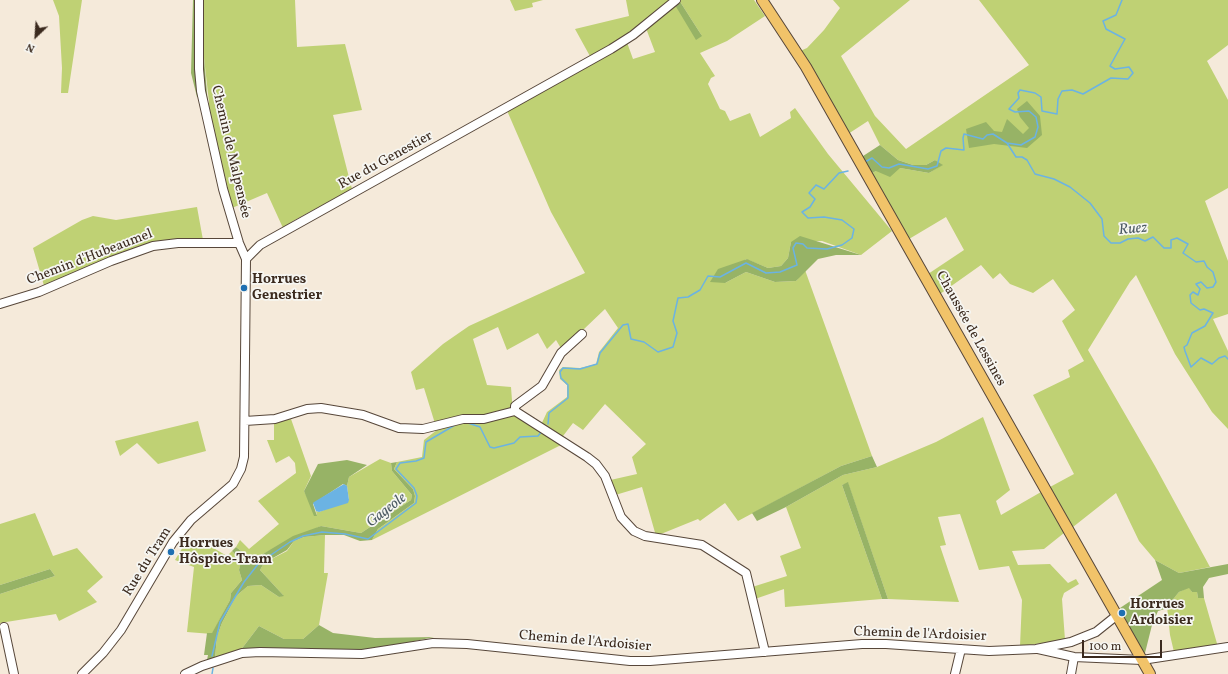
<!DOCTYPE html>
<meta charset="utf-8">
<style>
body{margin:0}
#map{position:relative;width:1228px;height:674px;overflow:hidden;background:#f5eada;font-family:Vollkorn,serif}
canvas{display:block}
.north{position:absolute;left:16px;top:16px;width:40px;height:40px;-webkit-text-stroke:3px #f6f6f2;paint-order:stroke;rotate:205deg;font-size:11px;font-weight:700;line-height:16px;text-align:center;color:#3b2a1e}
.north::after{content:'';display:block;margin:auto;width:14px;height:18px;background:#3b2a1e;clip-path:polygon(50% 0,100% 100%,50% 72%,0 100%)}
.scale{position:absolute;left:1082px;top:640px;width:80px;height:18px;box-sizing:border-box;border:2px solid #3b2a1e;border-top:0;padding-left:5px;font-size:12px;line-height:14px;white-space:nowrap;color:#3b2a1e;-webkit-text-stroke:3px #f6f6f2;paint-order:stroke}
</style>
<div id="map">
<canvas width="1228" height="674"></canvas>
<div class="north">N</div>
<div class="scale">100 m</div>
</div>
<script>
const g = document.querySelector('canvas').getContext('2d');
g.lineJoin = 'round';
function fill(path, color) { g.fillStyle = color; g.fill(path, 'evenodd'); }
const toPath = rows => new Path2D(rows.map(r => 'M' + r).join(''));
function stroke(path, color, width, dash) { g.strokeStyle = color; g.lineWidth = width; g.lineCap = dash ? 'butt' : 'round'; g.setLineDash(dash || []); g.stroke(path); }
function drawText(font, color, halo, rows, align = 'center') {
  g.font = font + ' Vollkorn,serif'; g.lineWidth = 3.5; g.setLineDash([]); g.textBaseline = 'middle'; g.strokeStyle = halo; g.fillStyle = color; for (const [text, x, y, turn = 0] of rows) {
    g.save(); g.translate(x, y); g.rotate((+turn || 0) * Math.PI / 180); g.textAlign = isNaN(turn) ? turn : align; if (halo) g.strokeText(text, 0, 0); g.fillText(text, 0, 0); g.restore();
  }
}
fill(toPath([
 [53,0,82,0,68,93,61,93,62,68,59,16],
 [204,0,295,0,297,47,345,44,362,110,333,115,352,189,293,221,283,228,267,193,232,208,208,115,209,102,204,58],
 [510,0,543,0,532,3,533,7,515,11],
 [626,0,672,0,702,36,679,0,754,0,765,16,727,41,700,53,715,76,711,78,708,84,720,109,725,111,730,121,750,113,760,137,791,118,790,112,795,108,828,154,892,231,861,255,822,241,791,242,788,258,781,266,768,268,746,259,725,283,746,272,775,282,796,281,805,270,872,456,841,466,738,521,725,503,700,521,698,519,656,536,642,487,612,496,606,481,637,474,632,457,646,444,605,404,583,430,573,423,560,440,565,443,372,540,378,529,414,503,415,496,413,489,394,469,397,462,422,457,424,440,437,430,424,388,416,390,411,372,443,344,469,326,585,273,551,212,505,106,591,58,575,29,629,16],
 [644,23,655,52,633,59,625,37],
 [605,309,618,328,599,352,596,364,580,368,563,367,559,370,560,379,567,385,567,397,547,412,540,427,513,414,511,387,487,385,473,339,498,327,507,350,538,333,547,349,556,340,562,350],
 [833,0,910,0,841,56,875,116,906,149,1029,65,979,0,1228,0,1228,45,1207,61,1228,100,1228,188,1205,201,1228,261,1228,314,1213,319,1228,351,1228,429,1212,412,1175,354,1136,275,1130,282,1088,350,1155,466,1210,567,1179,573,1155,560,1139,541,1116,493,1073,527,1050,487,1074,474,1033,395,1070,377,1068,370,1084,361,1062,321,1075,310,1053,279,1033,293,1010,284,1000,273,993,279,981,265,940,294,928,274,964,250,946,217,909,239,870,174,876,171,900,168,929,173,942,165,935,160,926,165,913,165,898,160,880,145,868,121,848,134,800,51,807,48,824,30,840,8],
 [197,207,203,240,160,243,45,289,33,248,82,220,93,216,116,220],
 [983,417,1010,490,996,501,1001,515,1041,492,1064,533,1044,549,1012,551,1018,565,1050,564,1068,583,1076,579,1079,584,1064,593,1062,599,1065,640,1020,646,1022,600,1009,566,979,570,960,514,938,517,946,545,940,546,959,602,888,599,848,483,842,485,882,599,785,607,784,589,752,600,749,588,787,576,780,556,801,548,786,507,843,475,877,467,936,442],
 [291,419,311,476,304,491,317,516,316,511,319,512,349,500,347,486,349,477,380,459,391,463,392,471,412,495,411,500,361,533,321,526,263,554,255,562,236,547,240,540,249,549,279,524,258,501,296,473,295,463,289,456,276,463,267,440,274,440,274,422],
 [198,421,206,451,158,464,137,443,120,456,115,441],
 [35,513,53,556,77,548,103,577,87,591,97,602,59,621,56,614,0,623,0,594,55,576,50,569,0,585,0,524],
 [325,535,324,573,328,573,319,625,303,639,284,639,259,626,240,651,215,658,217,636,222,623,236,596,248,586,261,585,279,597,283,595,260,570,264,563,287,551,294,541,304,537],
 [186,542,210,546,227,556,232,551,241,562,239,570,242,580,231,593,230,600,212,634,187,632,194,567,175,560],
 [1189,587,1192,592,1197,592,1198,598,1204,598,1218,647,1174,652,1170,635,1167,606,1179,592]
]), '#bfd174');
fill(toPath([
 [193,0,204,0,204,58,209,116,201,98,197,97,191,73],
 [672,0,679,0,702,36,696,40],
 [1027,101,1040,116,1042,135,1027,148,994,144,969,148,966,129,986,122,994,131,1002,132,1007,119,1023,134,1029,128,1020,117,1017,109],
 [880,145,898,160,913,165,926,165,935,160,943,165,929,173,900,168,890,177,876,171,870,174,860,158],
 [800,236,861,255,836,255,818,259,796,281,775,282,746,272,725,283,710,282,718,269,747,259,768,268,781,266,788,258,791,242],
 [872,456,877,467,843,475,786,507,757,521,752,513,841,466],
 [347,460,367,465,349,477,347,486,343,484,313,504,317,516,314,516,304,491,318,464],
 [397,462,394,469,413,489,415,496,414,503,378,529,372,540,360,541,344,535,325,535,304,537,294,541,287,550,264,563,260,570,284,596,279,597,261,585,248,586,236,596,222,623,217,636,215,658,207,660,208,655,204,655,207,633,212,633,230,600,231,593,242,580,239,570,241,561,232,551,236,547,255,562,263,554,293,536,321,526,361,533,411,500,412,495,392,471,391,463],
 [848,482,888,599,882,599,842,485],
 [1155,560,1179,573,1228,564,1228,574,1209,578,1203,587,1204,598,1198,598,1197,592,1192,592,1189,588,1179,592,1165,609,1158,611,1152,625,1144,657,1120,608,1162,580],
 [50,569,55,576,0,594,0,585],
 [319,625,333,633,375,638,434,637,377,649,240,651,259,626,284,639,303,639]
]), '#97b366');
fill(toPath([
 [344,484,347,486,349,500,348,503,319,512,316,511,313,503,314,502]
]), '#6bb3e3');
stroke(toPath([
 [1007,143,1016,157,1022,157,1027,160,1035,174,1054,179,1070,187,1090,203,1102,219,1104,236,1111,243,1120,243,1128,239,1138,238,1145,241,1153,237,1164,248,1171,248,1171,240,1177,238,1188,244,1183,253,1196,262,1204,261,1207,267,1213,272,1216,282,1213,287,1207,288,1201,282,1196,284,1200,289,1198,295,1193,292,1190,295,1191,303,1200,310,1204,309,1213,313,1205,326,1192,333,1187,345,1184,347,1185,351,1191,367,1201,358,1212,364,1219,358,1225,356,1228,359],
 [865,162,872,158,882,167,889,168,899,164,928,169,937,166,941,151,946,148,964,150,963,138,964,134,983,139,987,135,993,134,1007,143,1021,145,1035,137,1038,127,1036,117,1029,111,1015,112,1009,109,1019,98,1018,93,1020,90,1035,93,1041,97,1042,111,1057,114,1058,99,1062,91,1072,90,1083,94,1111,78,1128,79,1133,73,1129,67,1115,69,1110,66,1125,39,1106,29,1103,21,1116,15,1122,0],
 [468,423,480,427,490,447,494,448,514,443,520,437,538,436,542,431],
 [548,424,549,413,568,398,568,385,561,378,560,372,563,368,580,369,597,364,600,353,623,325,628,324,631,339,644,342,658,352,673,347,677,333,673,321,678,298,688,297,700,290,708,276,720,277,746,263,766,273,780,272,797,265,793,248,796,243,803,244,807,248,827,249,842,245,852,238,854,229,842,220,824,217,808,218,802,212,810,207,815,199,809,193,816,185,824,189,839,173,848,171],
 [212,656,220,622,244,582,259,563,290,542,303,536,322,532,345,534,368,539,416,503,417,496,414,488,396,469,400,463,416,461,424,458,426,442,455,425],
 [212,674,213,668]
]), '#6bb3e3', 1.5);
const minor = toPath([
 [199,0,199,69,201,91,223,189,239,243,246,259],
 [0,304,39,292,111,261,153,246,178,243,239,243],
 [515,411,515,406,542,386,561,353,582,334],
 [245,421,275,419,307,409,321,408,363,415,399,428,423,429,463,419,484,419,515,411,587,457,596,464,605,476,621,517,634,531,645,536,702,545,746,573,765,652],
 [4,627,14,674],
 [1038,649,1074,657,1142,660,1228,647],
 [82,674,103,653,121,630,173,542,191,520,233,484,241,469,244,457,246,259,260,245,611,49,633,35,676,0],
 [185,674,202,666,242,653,260,652,362,654,433,643,467,644,630,661,650,661,862,644,886,644,989,651,1036,649,1071,642,1096,632,1116,616],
 [955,674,961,649],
 [1071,674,1074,657]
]);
const major = toPath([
 [762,0,806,67,1150,674]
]);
stroke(minor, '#57473a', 10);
stroke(major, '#57473a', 12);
stroke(minor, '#fff', 8);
stroke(major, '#f1c369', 10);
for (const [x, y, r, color] of [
 [244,288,4,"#1f6fb2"],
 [171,552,4,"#1f6fb2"],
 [1122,613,4,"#1f6fb2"]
]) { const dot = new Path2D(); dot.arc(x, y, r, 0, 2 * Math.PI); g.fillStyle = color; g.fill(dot); stroke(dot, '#f6f6f2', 1.5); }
drawText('14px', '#3b2a1e', '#f6f6f2', [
 ["Chemin de Malpensée",230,152,77],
 ["Rue du Genestier",386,161,-29],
 ["Chemin d'Hubeaumel",90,258,-21],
 ["Chaussée de Lessines",970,329,61],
 ["Rue du Tram",148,562,-58],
 ["Chemin de l'Ardoisier",920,635,2],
 ["Chemin de l'Ardoisier",585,642,5]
]);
drawText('bold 14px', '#3b2a1e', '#f6f6f2', [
 ["Horrues",252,280],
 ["Genestrier",252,296],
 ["Horrues",179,544],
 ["Hôspice-Tram",179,560],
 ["Horrues",1130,605],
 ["Ardoisier",1130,621]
], 'left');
drawText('italic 15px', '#4c5a63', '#f6f6f2', [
 ["Ruez",1133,230,-5],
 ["Gageole",387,511,-38]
]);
</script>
